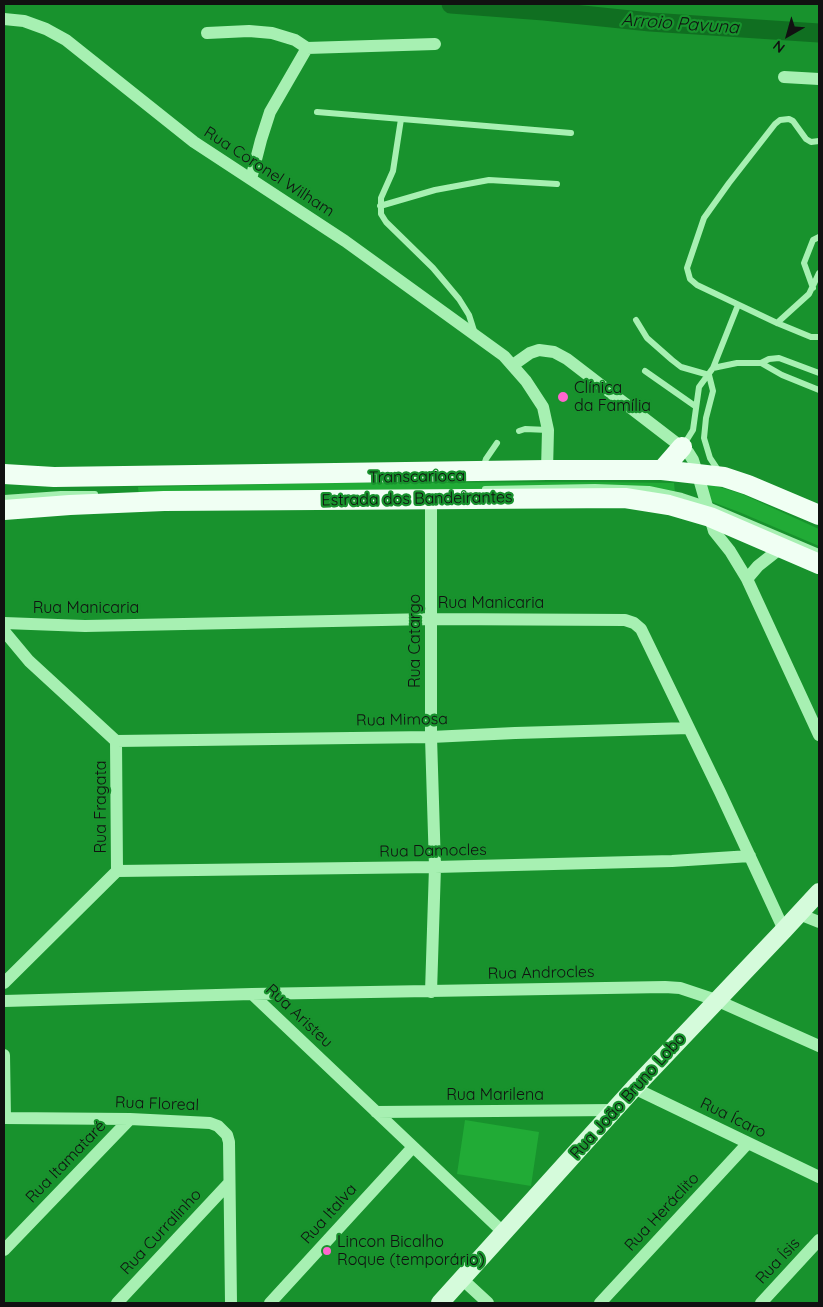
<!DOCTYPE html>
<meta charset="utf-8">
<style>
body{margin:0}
#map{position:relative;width:823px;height:1307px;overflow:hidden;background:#18922d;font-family:Quicksand,sans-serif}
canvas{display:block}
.frame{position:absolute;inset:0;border:5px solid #111;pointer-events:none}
.north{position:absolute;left:763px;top:10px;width:50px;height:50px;-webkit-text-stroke:4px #18922d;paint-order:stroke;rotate:218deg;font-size:14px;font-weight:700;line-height:20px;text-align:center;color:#111}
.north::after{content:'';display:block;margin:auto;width:18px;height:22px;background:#111;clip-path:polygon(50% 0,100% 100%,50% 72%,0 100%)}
</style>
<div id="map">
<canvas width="823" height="1307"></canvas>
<div class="frame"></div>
<div class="north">N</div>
</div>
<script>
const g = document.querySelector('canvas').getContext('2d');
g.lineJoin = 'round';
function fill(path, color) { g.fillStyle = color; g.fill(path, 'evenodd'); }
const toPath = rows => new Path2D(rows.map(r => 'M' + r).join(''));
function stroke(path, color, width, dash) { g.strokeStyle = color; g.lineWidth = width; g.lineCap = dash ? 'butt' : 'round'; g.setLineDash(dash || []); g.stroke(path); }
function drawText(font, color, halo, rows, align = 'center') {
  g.font = font + ' Quicksand,sans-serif'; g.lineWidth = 4.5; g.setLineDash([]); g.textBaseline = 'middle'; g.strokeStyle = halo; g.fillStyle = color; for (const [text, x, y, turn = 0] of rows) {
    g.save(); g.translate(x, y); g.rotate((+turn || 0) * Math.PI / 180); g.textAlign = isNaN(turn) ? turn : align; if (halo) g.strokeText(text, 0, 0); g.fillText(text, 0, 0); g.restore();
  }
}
fill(toPath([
 [597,482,674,483,675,493,432,491,139,497,138,487,326,483],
 [703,482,742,494,819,529,819,546,739,512,707,500],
 [465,1120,539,1132,531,1186,457,1174]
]), '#21ab36');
stroke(toPath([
 [451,4,544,11,650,22,819,33]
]), '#106f21', 19);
stroke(toPath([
 [317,112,571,133],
 [401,119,393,171,381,198,381,214,386,222,433,268,459,299,469,315,475,334],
 [819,141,811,142,806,139,793,121,789,119,780,120,775,124,729,183,704,218,687,268,690,279,697,285,777,323,811,337,819,337],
 [380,206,435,190,489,180,557,184],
 [813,288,804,263,813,240,819,237],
 [636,320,647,338,672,360,681,367,709,375],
 [777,323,809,294,819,273],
 [761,363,782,375,819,390],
 [713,368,737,363,761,363,769,359,779,358,819,373],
 [645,371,695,406],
 [709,375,713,391,706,418,704,438,710,458,720,473],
 [519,431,525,429,548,430],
 [683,446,693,430,699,387,713,368,738,305],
 [483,468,486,459,497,443],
 [485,489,595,487,649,489,682,496,706,504,819,552],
 [4,498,61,494,95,494]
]), '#a7f0b2', 6);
stroke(toPath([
 [4,19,24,21,46,29,66,40,194,142,345,241,504,356,526,381,543,407,548,430,547,470],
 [207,33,249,31,272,33,295,40,307,48,435,44],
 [784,77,819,79],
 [251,179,261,140,270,112,307,48],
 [513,365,530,353,539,350,554,352,567,359,688,452,693,460,700,482,714,531,730,551,747,579,819,735],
 [431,500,431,737,435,867,431,992],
 [747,579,758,566,782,547],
 [4,623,85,626,431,619,625,620,634,623,641,629,720,792,784,930],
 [4,631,29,661,116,741,117,871,4,983],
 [116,741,431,737,515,733,689,728],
 [117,871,435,867,672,861,750,856],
 [799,914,819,922],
 [252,994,504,1233],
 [4,1001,252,994,665,987,680,988,716,1000,819,1046],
 [4,1055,5,1118],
 [634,1088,819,1177],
 [376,1112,614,1110],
 [4,1118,130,1119,210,1123,218,1126,227,1135,229,1142,231,1303],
 [4,1250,130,1119],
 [462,1279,488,1303],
 [117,1303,229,1183],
 [270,1303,413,1147],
 [600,1303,748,1143],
 [761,1303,819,1240]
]), '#a7f0b2', 12);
stroke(toPath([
 [440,1303,634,1088,784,930,819,892]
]), '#d5fbdb', 18);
stroke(toPath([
 [662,470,682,447],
 [4,474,54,477,547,470,662,470,724,477,748,485,819,515],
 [4,510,70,505,164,501,625,498,669,505,710,517,819,564]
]), '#f0fff3', 20);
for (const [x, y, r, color] of [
 [563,397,6,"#ff66ce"],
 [327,1251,5,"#ff66ce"]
]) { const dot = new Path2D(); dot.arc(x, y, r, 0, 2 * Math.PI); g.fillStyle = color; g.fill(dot); stroke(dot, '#18922d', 2); }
drawText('16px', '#111', '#18922d', [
 ["Rua Coronel Wilham",269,172,33],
 ["Transcarioca",417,477,-1],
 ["Estrada dos Bandeirantes",417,499,-1],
 ["Rua Manicaria",491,603],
 ["Rua Manicaria",86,608],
 ["Rua Catargo",415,641,-90],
 ["Rua Mimosa",402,720,-1],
 ["Rua Fragata",101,807,-90],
 ["Rua Damocles",433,851,-1],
 ["Rua Androcles",541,973,-1],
 ["Rua Aristeu",299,1016,43],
 ["Rua Marilena",495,1095],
 ["Rua João Bruno Lobo",628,1096,-48],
 ["Rua Floreal",157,1104,2],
 ["Rua Ícaro",733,1118,26],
 ["Rua Itamataré",66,1162,-46],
 ["Rua Heráclito",662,1212,-47],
 ["Rua Italva",329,1214,-48],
 ["Rua Curralinho",161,1232,-47],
 ["Rua Ísis",778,1261,-47]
]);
drawText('16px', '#111', '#18922d', [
 ["Clínica",574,388],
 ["da Família",574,406],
 ["Lincon Bicalho",337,1242],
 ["Roque (temporário)",337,1260]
], 'left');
drawText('italic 18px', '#111', '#18922d', [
 ["Arroio Pavuna",680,24,4]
]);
</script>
